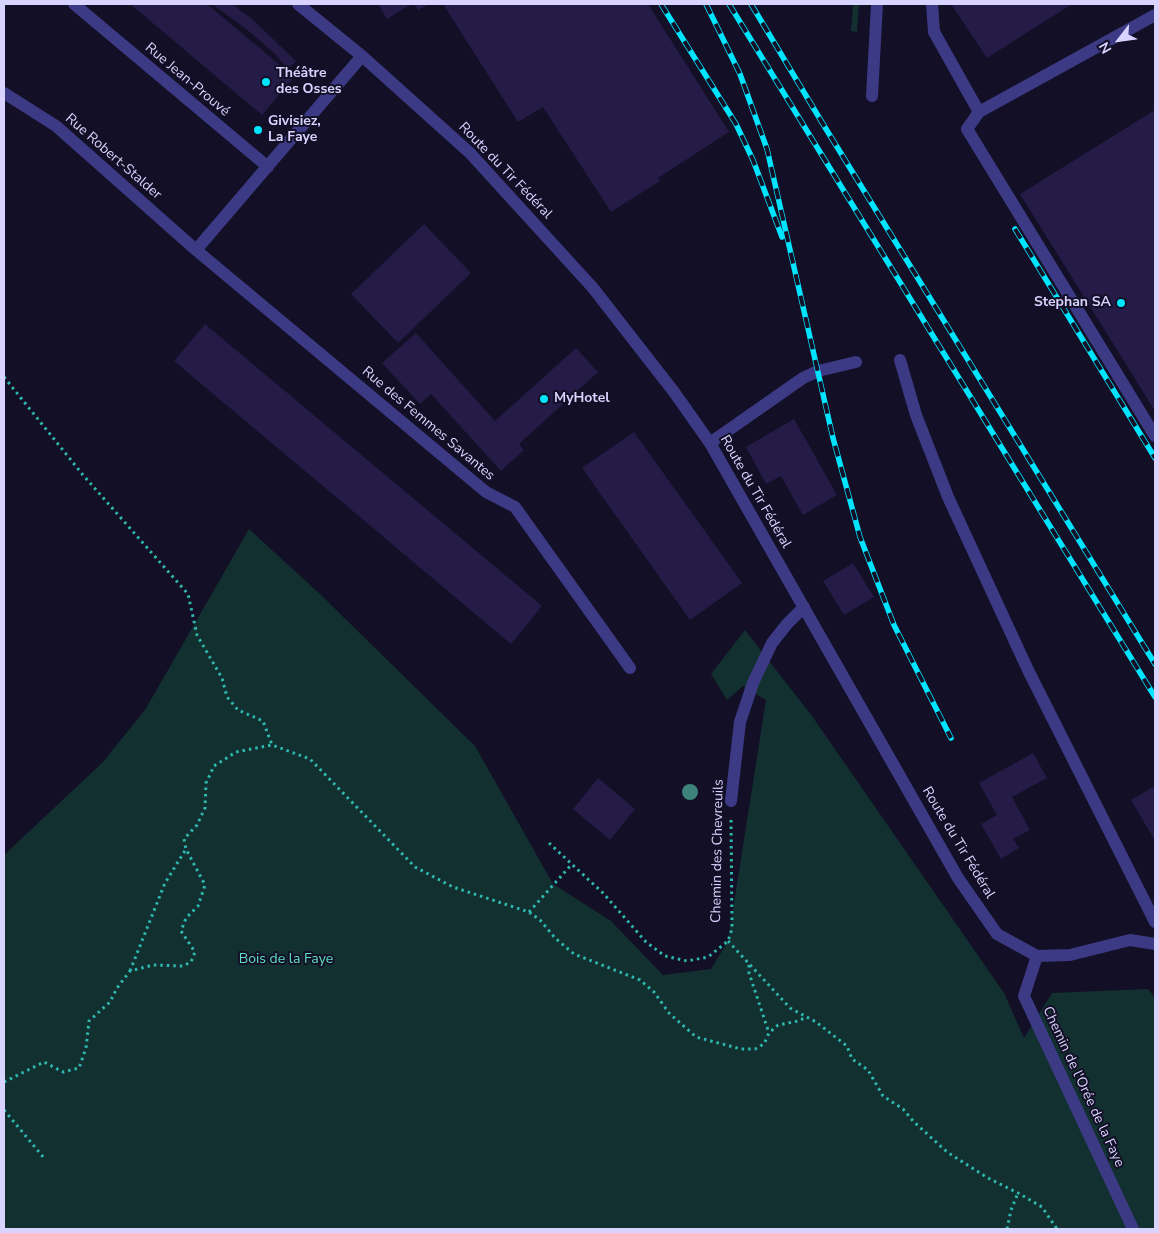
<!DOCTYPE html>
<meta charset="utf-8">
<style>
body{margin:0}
#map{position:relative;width:1159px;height:1233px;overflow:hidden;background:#130f26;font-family:"Nunito Sans",sans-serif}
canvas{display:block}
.frame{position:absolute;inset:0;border:5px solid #d9d4ff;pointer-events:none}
.north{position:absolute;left:1094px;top:15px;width:50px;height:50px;-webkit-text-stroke:4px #130f26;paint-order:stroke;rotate:240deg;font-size:14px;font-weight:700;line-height:20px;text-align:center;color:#d9d4ff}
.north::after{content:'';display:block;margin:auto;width:18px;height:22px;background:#d9d4ff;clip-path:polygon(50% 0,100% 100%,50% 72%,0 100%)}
</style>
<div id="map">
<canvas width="1159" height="1233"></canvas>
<div class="frame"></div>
<div class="north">N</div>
</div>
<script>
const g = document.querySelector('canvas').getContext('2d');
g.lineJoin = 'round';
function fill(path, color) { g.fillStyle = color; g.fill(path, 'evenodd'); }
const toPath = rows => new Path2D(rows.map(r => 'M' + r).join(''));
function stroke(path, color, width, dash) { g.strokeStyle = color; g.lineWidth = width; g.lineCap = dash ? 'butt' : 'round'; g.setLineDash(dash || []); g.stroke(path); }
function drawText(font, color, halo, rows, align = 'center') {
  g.font = font + ' "Nunito Sans",sans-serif'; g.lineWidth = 4; g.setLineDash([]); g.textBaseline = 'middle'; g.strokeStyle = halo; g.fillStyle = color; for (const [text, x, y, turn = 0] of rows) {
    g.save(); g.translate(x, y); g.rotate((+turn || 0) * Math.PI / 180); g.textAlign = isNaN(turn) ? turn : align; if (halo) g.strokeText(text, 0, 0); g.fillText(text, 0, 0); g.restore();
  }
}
fill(toPath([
 [853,4,859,4,857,32,851,31],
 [249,529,321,595,475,746,553,884,611,921,663,975,711,969,728,941,766,700,743,686,727,700,711,674,745,630,812,716,1004,993,1024,1038,1052,993,1148,989,1155,998,1155,1229,4,1229,4,855,102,763,145,710]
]), '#12302f');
fill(toPath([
 [130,4,207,4,294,77,262,115],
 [212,4,232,4,252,19,296,61,288,69,272,51,245,28],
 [378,4,411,4,387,19],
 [414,4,429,4,418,10],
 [443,4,648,4,729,132,658,178,660,181,611,212,543,107,518,122],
 [951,4,1072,4,987,58],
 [1155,110,1155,411,1020,194],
 [424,224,471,273,398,343,351,294],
 [205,324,542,606,511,644,174,361],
 [416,333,495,421,576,348,598,372,519,444,524,450,501,471,431,394,420,404,382,363],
 [794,419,837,495,803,515,781,476,766,484,746,447],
 [634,432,742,583,690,620,582,468],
 [853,563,874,597,844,615,823,581],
 [1033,753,1047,778,1012,797,1030,830,1013,839,1019,848,1001,859,981,824,997,815,979,783],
 [598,778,635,809,610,840,573,809],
 [1153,787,1155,791,1155,841,1131,800]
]), '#241b47');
stroke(toPath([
 [307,74,310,77],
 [258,130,262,133],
 [4,377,83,475,188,594,197,635,222,678,227,697,238,710,263,721,272,745],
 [549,843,603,893,646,942,665,956,687,961,708,957,728,941,732,929,731,819],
 [529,912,572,864],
 [728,941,790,1008,816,1022,847,1046,852,1059,868,1070,883,1096,903,1109,913,1121,947,1152,988,1178,1018,1193,1042,1207,1057,1229],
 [749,965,749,973,769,1033],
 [130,971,165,883,186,849],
 [4,1082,44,1062,63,1072,79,1068,86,1048,89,1021,110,1002,117,988,130,971,153,965,183,966,191,962,195,952,181,931,186,918,198,906,205,885,186,849,184,839,197,825,205,808,206,783,214,766,236,752,272,745,310,759,415,867,453,887,529,912,540,920,555,938,574,954,640,980,654,992,669,1013,696,1037,741,1049,755,1049,764,1044,769,1033,778,1025,798,1021,807,1017],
 [4,1110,44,1158],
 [1007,1229,1011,1210,1018,1193]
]), '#2fb8b0', 3, [2.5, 4]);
stroke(toPath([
 [74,4,268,167],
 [298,4,362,56,470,153,593,288,674,392,710,443,958,878,997,934,1037,956,1070,955,1130,940,1155,944],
 [932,4,934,32,979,112,1155,15],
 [4,93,56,126,196,250,486,492,515,507,630,668],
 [872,96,877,4],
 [979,112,967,129,1155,436],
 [196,250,362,56],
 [900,360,916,415,948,497,1028,670,1155,922],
 [710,443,803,378,818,371,856,362],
 [731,801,740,722,753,683,772,643,787,624,804,607],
 [1037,956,1024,996,1133,1229]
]), '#3d3a85', 12);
const rail = toPath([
 [661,4,736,124,753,160,782,237],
 [706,4,740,74,767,149,833,438,860,537,894,625,951,738],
 [729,4,1155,697],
 [751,4,826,129,1155,664],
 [1015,229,1155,458]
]);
stroke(rail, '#00e5ff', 5.5);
stroke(rail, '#130f26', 4, [11]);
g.fillStyle = '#3d827b';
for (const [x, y] of [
 [690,792]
]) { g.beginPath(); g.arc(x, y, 8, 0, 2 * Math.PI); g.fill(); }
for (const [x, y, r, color] of [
 [266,82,5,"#00e5ff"],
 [258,130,5,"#00e5ff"],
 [1121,303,5,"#00e5ff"],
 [544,399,5,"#00e5ff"]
]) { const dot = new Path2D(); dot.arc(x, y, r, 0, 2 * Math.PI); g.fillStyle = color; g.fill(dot); stroke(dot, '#130f26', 2); }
drawText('bold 14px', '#d9d4ff', '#130f26', [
 ["Théâtre",276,74],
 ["des Osses",276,90],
 ["Givisiez,",268,122],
 ["La Faye",268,138],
 ["Stephan SA",1111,303,"right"],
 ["MyHotel",554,399]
], 'left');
drawText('14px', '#d9d4ff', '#130f26', [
 ["Rue Jean-Prouvé",187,80,40],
 ["Rue Robert-Stalder",113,157,41],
 ["Route du Tir Fédéral",505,171,46],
 ["Rue des Femmes Savantes",428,424,40],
 ["Route du Tir Fédéral",755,492,60],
 ["Route du Tir Fédéral",958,843,59],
 ["Chemin des Chevreuils",718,851,-89],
 ["Chemin de l'Orée de la Faye",1083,1087,65]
]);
drawText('14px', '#5fe0c0', '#130f26', [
 ["Bois de la Faye",286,960]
]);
</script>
